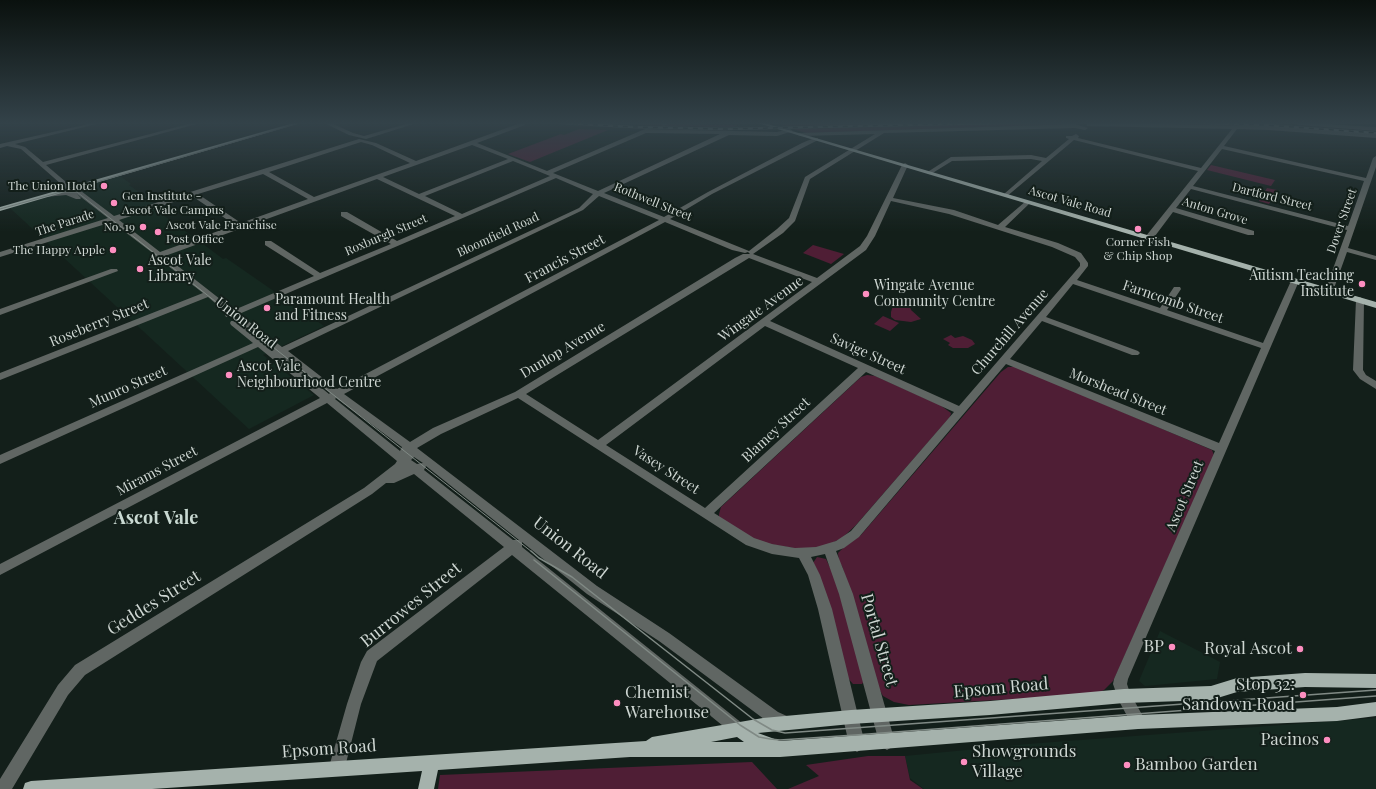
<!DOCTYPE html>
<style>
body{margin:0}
canvas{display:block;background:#131f1a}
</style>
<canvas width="1376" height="789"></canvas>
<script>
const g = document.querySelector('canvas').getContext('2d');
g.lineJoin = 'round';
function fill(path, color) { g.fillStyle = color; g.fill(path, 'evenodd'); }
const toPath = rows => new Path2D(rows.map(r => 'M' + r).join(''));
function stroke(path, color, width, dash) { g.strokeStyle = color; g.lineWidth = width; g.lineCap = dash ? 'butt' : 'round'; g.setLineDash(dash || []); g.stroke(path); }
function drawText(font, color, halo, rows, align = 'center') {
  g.font = font + ' "Playfair Display",serif'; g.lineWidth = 4; g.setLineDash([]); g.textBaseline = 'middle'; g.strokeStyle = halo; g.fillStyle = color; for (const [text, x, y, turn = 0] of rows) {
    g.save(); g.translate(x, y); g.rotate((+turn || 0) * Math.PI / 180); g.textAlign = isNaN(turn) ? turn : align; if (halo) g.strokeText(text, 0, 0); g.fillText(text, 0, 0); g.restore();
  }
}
fill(toPath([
 [532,122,725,127,725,130,627,127],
 [968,122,1068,122,794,129,785,126],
 [1147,122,1259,123,1376,132,1376,134,1260,125],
 [120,176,131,184,129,185,156,205,152,207,199,241,223,259,226,258,324,326,263,355,314,395,249,429,10,208],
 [1160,631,1220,662,1217,679,1145,686,1139,681],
 [1376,718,1376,789,924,789,910,778,905,756,1028,744]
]), '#152820');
fill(toPath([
 [623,122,664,124,738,125,735,127,725,127,665,126,625,124,622,124],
 [871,122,968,122,785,126,780,124],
 [1082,122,1079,124,806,133,794,129],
 [1099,122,1187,122,1260,125,1376,134,1376,135,1221,125,1096,124],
 [579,129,608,130,530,162,508,154,561,134,564,135],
 [1211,165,1275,180,1271,186,1207,170],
 [1267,188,1277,190,1269,204,1259,201],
 [813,245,844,254,831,264,803,253],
 [895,299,909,304,911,310,921,319,911,322,895,320,891,317,891,312],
 [883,316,899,323,890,331,874,324],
 [951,335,955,338,963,336,972,340,975,344,968,348,953,348,948,345,950,343,943,339],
 [1008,367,1016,367,1212,450,1214,455,1117,673,1113,681,1104,690,1096,694,1085,695,909,705,894,702,883,696,878,687,861,624,842,566,839,562,838,553,842,549,861,535,1001,372],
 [867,375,875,376,940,405,951,413,950,417,856,525,842,538,828,545,805,550,758,542,719,517,719,514,721,507,861,377],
 [817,557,826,559,835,578,864,681,862,684,853,684,847,677,813,563],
 [868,756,905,756,910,780,923,789,788,789,819,776,806,765],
 [752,762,777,789,438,789,440,775]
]), '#4f1e35');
fill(toPath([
 [0,122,5,122,0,124,0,122],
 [97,122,105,122,15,144,25,147,43,162,196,122,204,122,46,165,73,188,81,191,114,216,359,139,376,143,416,161,523,122,525,123,525,125,477,143,547,171,645,129,777,132,790,129,793,131,777,136,729,135,604,193,664,217,708,192,802,143,814,138,818,138,818,140,712,194,670,219,749,251,777,229,789,218,805,177,875,134,800,136,798,135,798,133,1075,124,1088,128,1085,130,1075,128,884,133,810,179,795,221,783,233,753,254,817,278,860,246,867,236,902,165,905,163,908,165,893,198,954,210,998,225,1026,201,1030,201,1030,203,1005,227,1058,243,1081,253,1088,263,1088,266,1077,280,1160,308,1174,287,1180,287,1181,289,1167,310,1263,343,1291,281,1295,279,1299,281,1128,679,1127,684,1130,693,1146,722,1143,727,1138,729,1133,727,1119,701,1113,684,1114,679,1215,451,1006,364,859,537,844,548,836,551,853,594,895,742,892,747,887,750,882,747,879,742,839,594,825,554,811,557,820,575,832,609,865,744,862,749,857,752,852,749,849,744,818,609,808,575,799,558,772,554,746,545,518,398,441,434,417,448,597,586,669,633,778,712,789,717,792,722,789,727,784,729,768,722,659,641,587,594,522,542,522,547,743,724,746,729,743,734,738,737,733,734,512,555,377,661,361,704,345,767,343,773,337,775,331,773,329,767,347,704,361,662,367,651,504,547,414,474,394,483,386,483,372,494,85,675,68,695,12,789,0,789,0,779,58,685,75,665,364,488,395,464,397,461,327,403,0,575,0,564,320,398,258,347,0,464,0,455,253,343,231,325,230,323,231,321,237,321,261,339,232,317,226,317,225,315,227,313,208,297,0,380,0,373,203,293,158,258,151,259,150,257,154,254,112,222,0,257,0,252,108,218,77,194,81,198,80,199,76,199,66,195,45,197,45,195,47,194,69,191,21,149,7,146,0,148,0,144,97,122],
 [646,133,720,134,598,191,553,173,646,133],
 [361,142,372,145,410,163,314,197,269,172,361,142],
 [472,145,508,159,419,194,383,177,472,145],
 [513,161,550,176,462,214,425,196,513,161],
 [263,174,308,199,241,223,198,194,263,174],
 [556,178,593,194,579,208,282,347,239,314,556,178],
 [377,179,455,216,397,241,347,212,341,212,341,216,391,244,320,273,271,241,265,241,265,245,314,276,234,310,165,256,377,179],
 [192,196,235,225,160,252,119,220,192,196],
 [599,196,659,220,337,389,288,351,583,210,599,196],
 [891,201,949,214,1052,247,1075,257,1080,263,1080,266,959,406,770,321,866,250,875,236,891,201],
 [665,222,732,250,745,253,748,252,750,254,743,254,735,258,515,392,433,428,410,442,344,394,665,222],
 [749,258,812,282,598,440,526,394,749,258],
 [1073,284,1261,348,1219,443,1010,359,1042,321,1132,355,1138,355,1140,353,1138,351,1046,317,1073,284],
 [765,326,858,368,705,508,606,445,765,326],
 [266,343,275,350,266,344,266,343],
 [280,354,330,393,329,394,280,354],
 [866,372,954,412,851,531,836,541,816,547,795,548,772,544,754,538,714,513,866,372],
 [336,398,402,447,400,451,335,399,336,398],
 [414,457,423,463,417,464,411,460,414,457],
 [426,466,519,540,513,540,424,470,426,466],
 [322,122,329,122,353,133,364,136,413,122,420,122,366,139,349,135,322,122],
 [657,122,663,122,667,124,664,126,657,122],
 [1296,122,1376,127,1376,131,1298,125,1296,124,1296,122],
 [1089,123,1269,126,1376,134,1376,138,1269,130,1237,129,1224,146,1366,178,1373,158,1376,156,1376,167,1348,248,1376,256,1376,260,1347,252,1333,291,1329,294,1326,293,1325,291,1347,230,1191,189,1176,208,1254,231,1254,235,1248,235,1173,212,1152,240,1146,240,1146,236,1198,171,1074,140,1006,197,1003,195,1004,194,1042,161,1031,159,952,161,931,174,926,173,951,157,1031,155,1046,158,1069,139,1066,138,1066,136,1072,136,1076,134,1079,136,1078,138,1201,168,1232,129,1087,126,1087,124,1089,123],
 [1222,149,1364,181,1348,226,1193,186,1222,149],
 [111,269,117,269,118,271,0,315,0,309,111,269],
 [1360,297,1364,300,1363,370,1366,375,1376,381,1376,389,1360,379,1353,370,1356,300,1360,297]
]), '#606663');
fill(toPath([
 [297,122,304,122,0,211,0,207,297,122],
 [754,122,761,122,1376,302,1376,308,754,122],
 [1305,673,1376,674,1376,688,1305,687,1237,692,1211,700,1124,703,990,715,851,724,758,733,780,741,1138,715,1337,707,1376,702,1376,716,1337,721,1138,729,780,757,630,757,438,770,434,789,418,789,422,771,152,789,23,789,25,783,31,781,646,741,652,737,763,718,851,710,990,701,1124,689,1211,686,1237,678,1305,673],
 [737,737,744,742,711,742,737,737]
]), '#a5b2ac');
stroke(toPath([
 [69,190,303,122],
 [0,209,61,192,77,192,532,552]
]), '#808a85', 1);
stroke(toPath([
 [531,551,539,558,572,577,753,719,772,730,785,733,1376,690],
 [534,560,740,725,759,737,770,739,780,740,855,735,1376,696]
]), '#808a85', 1.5);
const rail = toPath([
 [543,122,633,127,725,129,1040,122],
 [1179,122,1265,125,1376,133]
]);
stroke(rail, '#808a85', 2.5);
stroke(rail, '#131f1a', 1.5, [5]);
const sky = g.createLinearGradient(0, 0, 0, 232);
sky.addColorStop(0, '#0a110e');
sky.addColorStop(0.53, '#334249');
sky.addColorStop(1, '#33424900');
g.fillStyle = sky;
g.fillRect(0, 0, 1376, 232);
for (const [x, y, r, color] of [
 [104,186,4,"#fd8ec0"],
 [114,203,4,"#fd8ec0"],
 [143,227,4,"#fd8ec0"],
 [1138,229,4,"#fd8ec0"],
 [158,232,4,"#fd8ec0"],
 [113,250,4,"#fd8ec0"],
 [140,269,4,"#fd8ec0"],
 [1362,284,4,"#fd8ec0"],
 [866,294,4,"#fd8ec0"],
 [267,308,4,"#fd8ec0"],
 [229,375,4,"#fd8ec0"],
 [1172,647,4,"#fd8ec0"],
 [1300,649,4,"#fd8ec0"],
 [1303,695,4,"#fd8ec0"],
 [617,703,4,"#fd8ec0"],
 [1327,740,4,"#fd8ec0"],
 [964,762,4,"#fd8ec0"],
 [1127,765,4,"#fd8ec0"]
]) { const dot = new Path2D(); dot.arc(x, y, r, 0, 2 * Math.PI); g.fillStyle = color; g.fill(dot); stroke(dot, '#131f1a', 1.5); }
drawText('12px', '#ced6d2', '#131f1a', [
 ["The Union Hotel",96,186],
 ["Gen Institute -",122,196,"left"],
 ["Ascot Vale Campus",122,210,"left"],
 ["Ascot Vale Franchise",166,225,"left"],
 ["Post Office",166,239,"left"],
 ["No. 19",135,227],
 ["Corner Fish",1138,242,"center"],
 ["& Chip Shop",1138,256,"center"],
 ["The Happy Apple",105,250]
], 'right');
drawText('12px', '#ced6d2', '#131f1a', [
 ["Dartford Street",1272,197,14],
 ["Rothwell Street",653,202,22],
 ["Ascot Vale Road",1070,202,16],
 ["Anton Grove",1215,211,17],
 ["Dover Street",1342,221,-71],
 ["The Parade",65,223,-18],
 ["Roxburgh Street",386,235,-23],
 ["Bloomfield Road",498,235,-25]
]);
drawText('14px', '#ced6d2', '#131f1a', [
 ["Francis Street",565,259,-28],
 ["Farncomb Street",1173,302,19],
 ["Wingate Avenue",761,309,-36],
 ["Roseberry Street",99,323,-22],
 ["Union Road",246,323,38],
 ["Churchill Avenue",1010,332,-49],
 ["Dunlop Avenue",563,350,-31],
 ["Savige Street",868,354,24],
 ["Munro Street",128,387,-24],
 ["Morshead Street",1118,392,22],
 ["Blamey Street",776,430,-43],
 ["Vasey Street",666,470,33],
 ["Mirams Street",157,471,-28],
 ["Ascot Street",1185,496,-67]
]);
drawText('14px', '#ced6d2', '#131f1a', [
 ["Ascot Vale",148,261],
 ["Library",148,277],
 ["Autism Teaching",1354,276,"right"],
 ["Institute",1354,292,"right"],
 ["Wingate Avenue",874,286],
 ["Community Centre",874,302],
 ["Paramount Health",275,300],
 ["and Fitness",275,316],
 ["Ascot Vale",237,367],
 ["Neighbourhood Centre",237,383]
], 'left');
drawText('17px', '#ced6d2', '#131f1a', [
 ["Union Road",570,548,38],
 ["Geddes Street",154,603,-32],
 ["Burrowes Street",411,605,-39],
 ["Portal Street",879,640,74],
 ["Epsom Road",1001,688,-5],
 ["Epsom Road",329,749,-4]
]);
drawText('17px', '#ced6d2', '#131f1a', [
 ["BP",1164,647],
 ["Royal Ascot",1292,649],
 ["Stop 32:",1295,685],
 ["Sandown Road",1295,705],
 ["Chemist",625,693,"left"],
 ["Warehouse",625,713,"left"],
 ["Pacinos",1319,740],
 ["Showgrounds",972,752,"left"],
 ["Village",972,772,"left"],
 ["Bamboo Garden",1135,765,"left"]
], 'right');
drawText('bold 18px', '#c9d9d2', '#131f1a', [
 ["Ascot Vale",156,518]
]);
</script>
